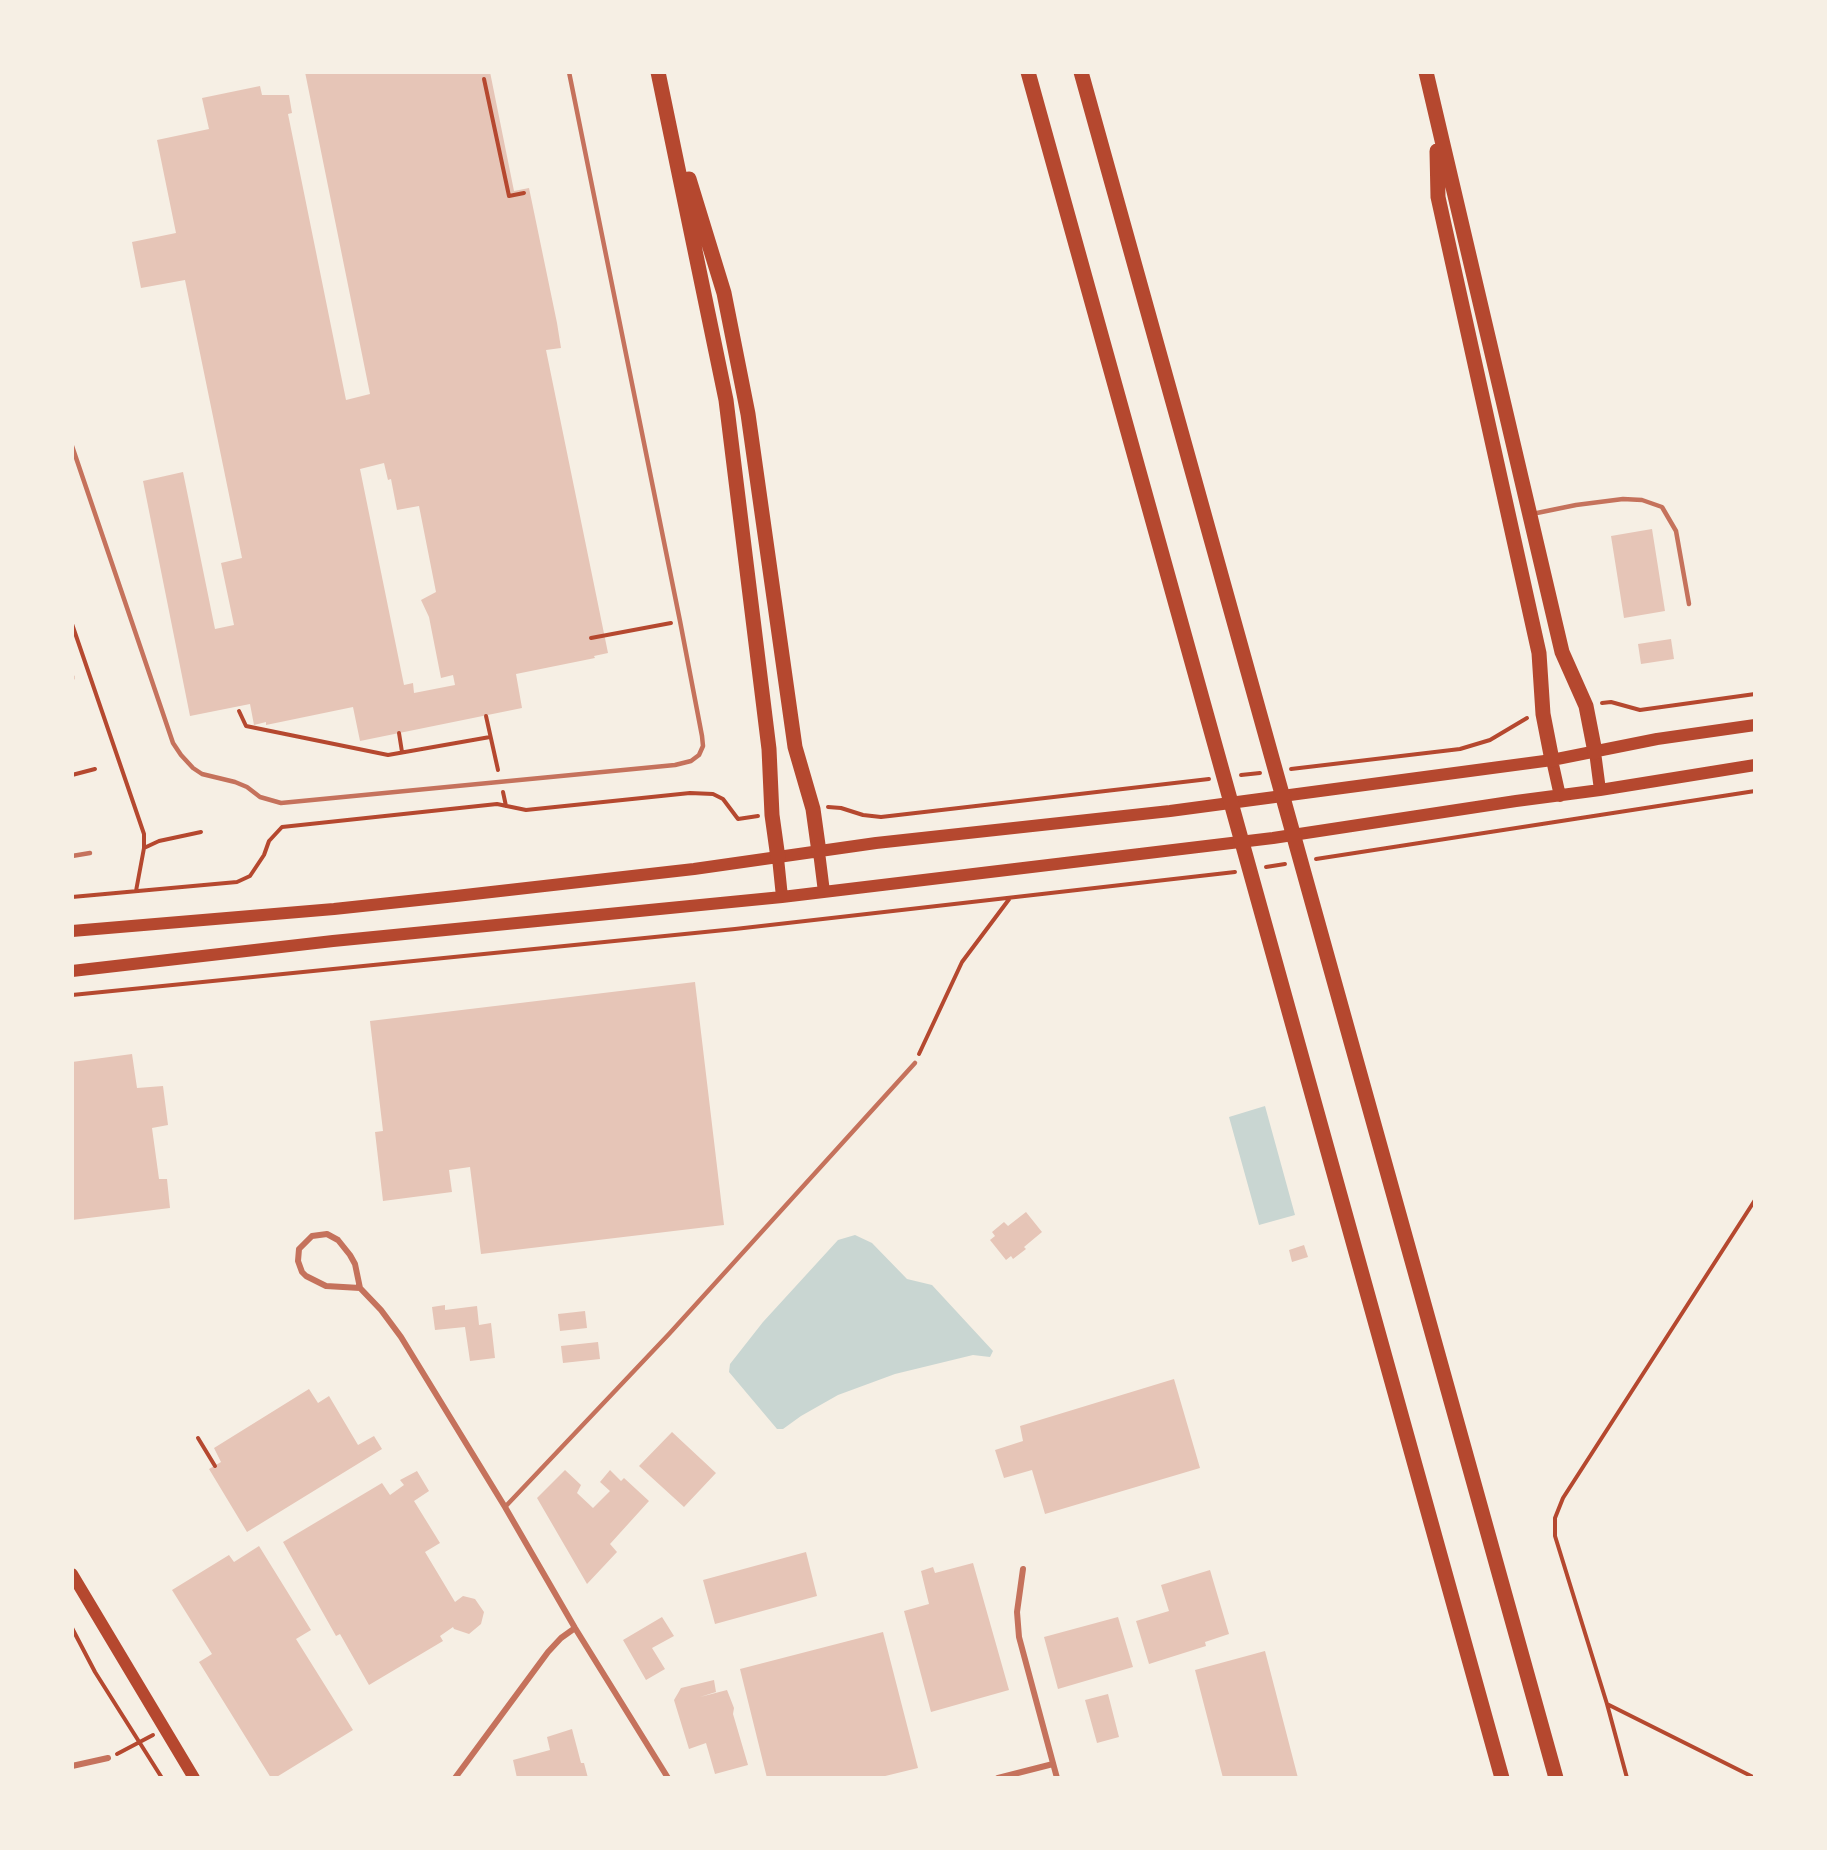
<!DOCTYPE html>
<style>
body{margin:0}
#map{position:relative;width:1827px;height:1850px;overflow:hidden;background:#f6efe4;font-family:Spectral,serif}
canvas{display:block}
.frame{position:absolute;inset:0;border:74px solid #f6efe4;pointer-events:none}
</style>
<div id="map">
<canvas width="1827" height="1850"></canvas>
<div class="frame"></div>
</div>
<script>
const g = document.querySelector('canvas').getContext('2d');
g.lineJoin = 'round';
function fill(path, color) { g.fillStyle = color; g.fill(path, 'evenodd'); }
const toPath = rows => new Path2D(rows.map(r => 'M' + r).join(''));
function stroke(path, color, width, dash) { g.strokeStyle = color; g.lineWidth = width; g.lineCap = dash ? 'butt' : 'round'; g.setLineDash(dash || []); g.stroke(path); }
fill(toPath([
 [1265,1106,1295,1215,1259,1225,1229,1117],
 [855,1235,872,1243,907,1279,932,1285,993,1351,990,1357,973,1355,895,1374,838,1395,801,1416,783,1429,777,1429,729,1372,730,1364,763,1322,838,1240]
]), '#c9d6d2');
fill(toPath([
 [305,72,490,72,514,191,529,188,557,323,561,348,546,350,608,653,594,656,595,658,516,674,522,708,360,741,353,707,266,725,266,722,254,725,250,704,190,716,143,481,183,472,215,629,234,625,221,563,242,558,185,280,141,288,132,242,176,233,157,140,209,129,202,98,260,86,262,95,289,95,292,113,288,114,346,400,370,394],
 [384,463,388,480,391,479,397,510,419,506,436,592,421,600,429,617,441,678,453,675,455,685,414,693,413,683,404,685,360,469],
 [1652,529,1665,611,1624,618,1611,536],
 [1671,639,1674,659,1641,664,1638,644],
 [695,982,724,1225,481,1254,470,1167,449,1170,452,1192,383,1201,375,1132,383,1131,370,1021],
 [132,1054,137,1088,163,1086,168,1125,152,1128,159,1179,167,1179,170,1208,72,1220,72,1062],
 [1026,1212,1042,1232,1024,1247,1026,1249,1013,1259,1011,1256,1006,1260,990,1240,995,1236,992,1232,1004,1222,1008,1226],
 [1304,1245,1308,1257,1292,1262,1289,1250],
 [445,1305,445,1310,477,1306,479,1325,491,1323,495,1358,470,1361,465,1327,435,1330,432,1307],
 [585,1311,587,1328,560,1331,558,1314],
 [598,1342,600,1359,563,1363,561,1346],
 [1174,1379,1200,1468,1045,1514,1032,1470,1004,1478,995,1450,1023,1441,1020,1426],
 [309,1389,318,1403,329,1396,358,1445,374,1436,382,1449,247,1532,209,1469,221,1462,214,1448],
 [672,1432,716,1473,684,1507,639,1466],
 [565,1470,581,1485,577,1493,593,1508,610,1491,600,1482,610,1470,621,1481,624,1478,649,1501,610,1544,617,1552,587,1584,537,1498],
 [417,1471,429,1491,414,1501,440,1543,425,1552,455,1602,463,1596,475,1599,484,1612,481,1624,469,1634,454,1629,453,1627,440,1636,443,1641,369,1685,340,1634,336,1636,283,1542,382,1483,390,1495,404,1485,400,1480],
 [259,1546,311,1630,296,1639,353,1730,275,1778,271,1778,199,1662,212,1654,172,1590,229,1555,234,1562],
 [806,1552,817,1596,715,1624,703,1580],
 [973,1563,1009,1690,931,1712,904,1611,929,1604,921,1571,933,1567,935,1573],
 [1210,1570,1229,1634,1205,1642,1206,1646,1149,1664,1136,1621,1169,1611,1161,1585],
 [662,1617,674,1636,652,1648,665,1669,646,1680,623,1640],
 [1118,1617,1133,1667,1058,1689,1044,1637],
 [883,1632,918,1768,877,1778,767,1778,740,1669],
 [1265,1651,1298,1778,1223,1778,1195,1670],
 [714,1680,716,1692,700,1697,727,1690,734,1708,733,1714,748,1765,715,1774,706,1743,689,1749,674,1700,681,1688],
 [1108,1694,1119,1737,1097,1743,1085,1700],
 [572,1729,581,1763,584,1763,588,1778,517,1778,513,1760,550,1750,547,1737]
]), '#e6c5b7');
stroke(toPath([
 [484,79,509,196,524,193],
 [72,624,144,834,144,848,136,891],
 [591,638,671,623],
 [1602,703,1611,702,1640,710,1755,694],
 [239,711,246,726,388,755,490,737],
 [486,716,498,770],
 [399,733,402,752],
 [1291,769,1460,749,1490,740,1527,718],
 [72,775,95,769],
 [1241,775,1260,773],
 [503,792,506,806],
 [828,807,841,808,863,815,881,817,1209,779],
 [144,848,159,841,201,832],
 [1316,859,1755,791],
 [1266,867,1285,864],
 [72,897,237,882,250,876,264,855,269,841,282,827,497,804,526,810,690,793,713,794,723,799,738,819,758,816],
 [72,995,735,929,1235,872],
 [919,1054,962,962,1010,898],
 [198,1438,215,1466],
 [72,1628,95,1672,162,1778],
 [72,1695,72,1716],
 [1607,1704,1755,1778],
 [117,1754,153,1735],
 [1627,1778,1607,1704,1555,1536,1555,1518,1563,1498,1755,1200]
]), '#b5482f', 4);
stroke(toPath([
 [72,446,173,743,181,755,193,768,202,774,235,782,247,787,260,797,281,803,675,765,691,761,699,755,703,746,702,736,680,621,569,72],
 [1532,514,1576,505,1623,499,1642,500,1662,507,1676,531,1689,604],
 [72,676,72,679],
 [72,856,90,853],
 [505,1507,669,1334,915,1063]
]), '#c5725c', 4.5);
stroke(toPath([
 [360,1288,326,1286,306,1276,302,1272,298,1261,299,1249,312,1236,327,1234,338,1240,350,1255,355,1264,360,1288,381,1310,401,1337,505,1507,575,1628,668,1778],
 [1023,1569,1017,1612,1019,1637,1057,1778],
 [72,1766,108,1758],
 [455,1778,548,1652,561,1638,575,1628],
 [998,1778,1053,1764]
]), '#c5725c', 6);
stroke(toPath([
 [1595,752,1600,790],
 [1552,760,1560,796],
 [819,852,824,892],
 [778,858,782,897],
 [72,931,334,909,456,896,694,869,876,843,1170,811,1552,760,1657,739,1755,725],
 [72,971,333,941,782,897,1273,838,1516,801,1600,790,1755,765],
 [72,1574,194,1778]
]), '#b5482f', 12);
stroke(toPath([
 [658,72,726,400,769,749,772,815,778,858],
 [1028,72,1502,1778],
 [1081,72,1556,1778],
 [1426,72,1562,652,1586,706,1595,752],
 [1437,151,1438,197,1539,653,1543,714,1552,760],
 [689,179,724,293,748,414,795,747,813,809,819,852]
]), '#b5482f', 15);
</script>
